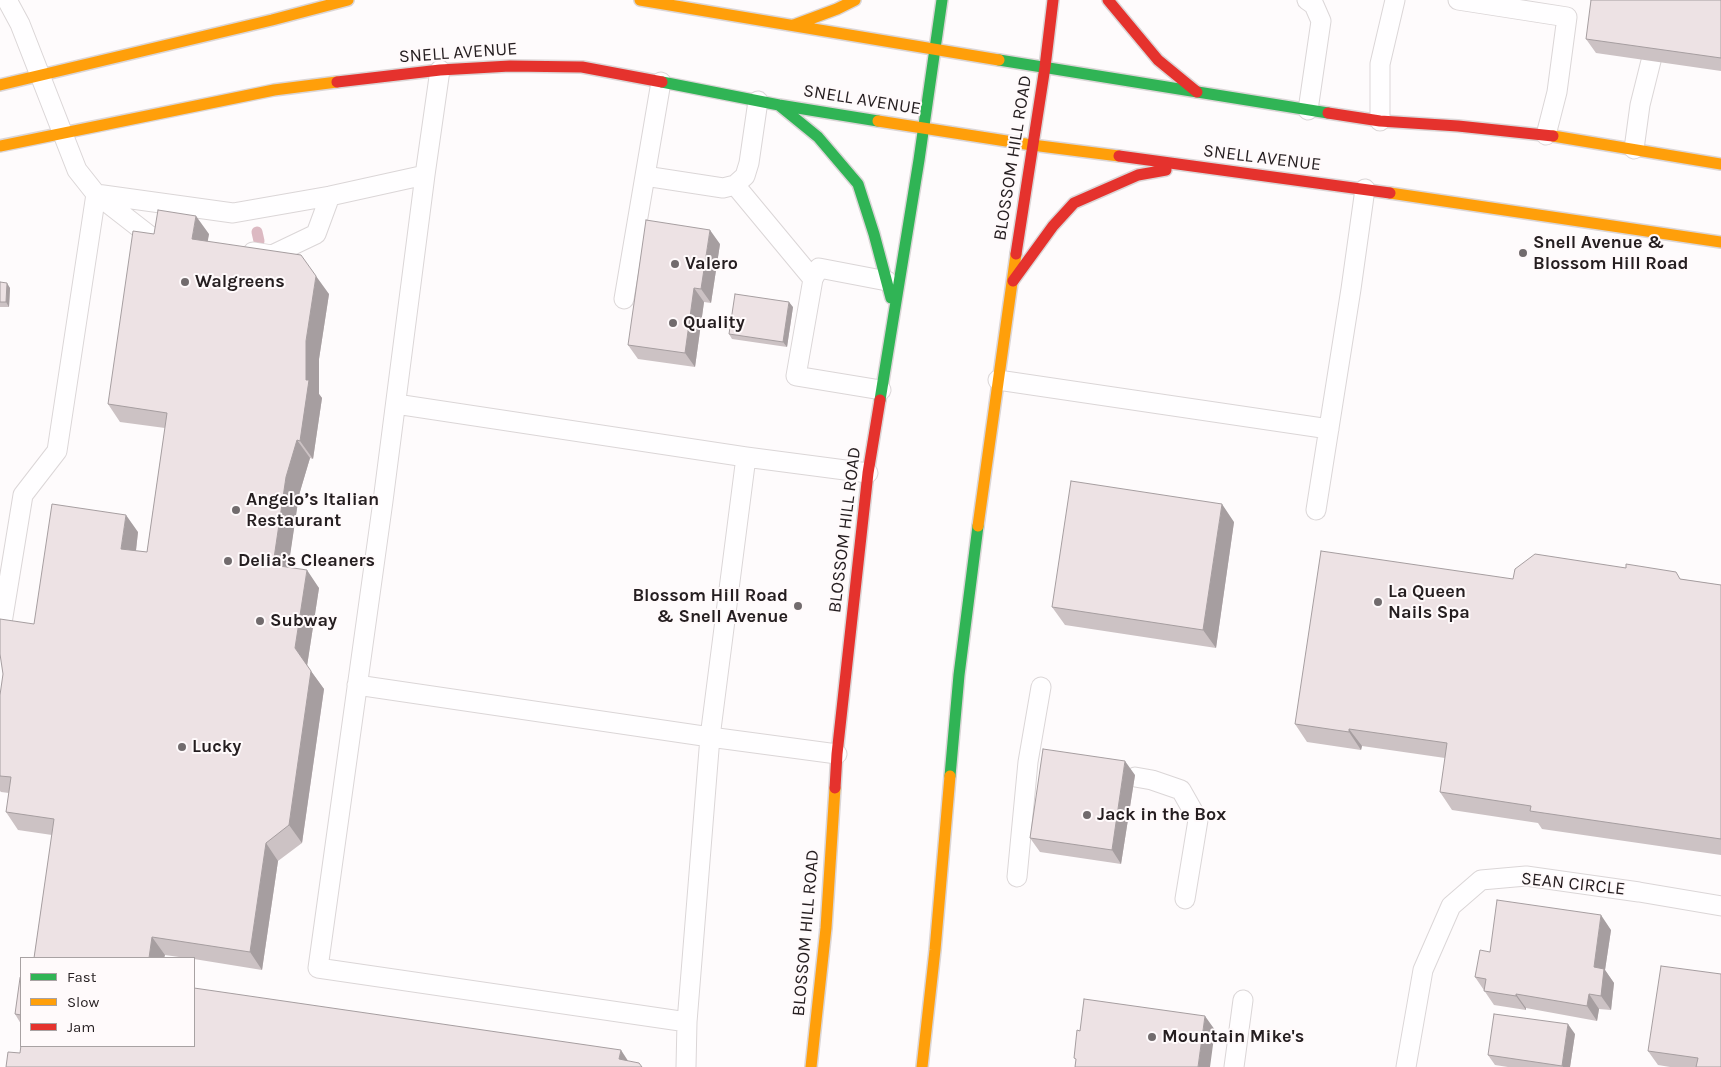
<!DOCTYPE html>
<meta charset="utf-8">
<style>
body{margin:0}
#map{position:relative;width:1721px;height:1067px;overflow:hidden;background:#fefbfc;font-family:Karla,sans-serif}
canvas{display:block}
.legend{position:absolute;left:20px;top:957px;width:175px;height:90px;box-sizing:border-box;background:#fffafb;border:1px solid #a8a2a3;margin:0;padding:6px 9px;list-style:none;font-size:15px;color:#251e20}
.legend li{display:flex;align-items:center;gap:10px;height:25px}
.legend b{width:25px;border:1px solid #a8a2a3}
</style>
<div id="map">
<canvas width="1721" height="1067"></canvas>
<ul class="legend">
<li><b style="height:6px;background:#30b455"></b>Fast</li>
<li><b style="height:6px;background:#ff9f0a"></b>Slow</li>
<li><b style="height:6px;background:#e5322d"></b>Jam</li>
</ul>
</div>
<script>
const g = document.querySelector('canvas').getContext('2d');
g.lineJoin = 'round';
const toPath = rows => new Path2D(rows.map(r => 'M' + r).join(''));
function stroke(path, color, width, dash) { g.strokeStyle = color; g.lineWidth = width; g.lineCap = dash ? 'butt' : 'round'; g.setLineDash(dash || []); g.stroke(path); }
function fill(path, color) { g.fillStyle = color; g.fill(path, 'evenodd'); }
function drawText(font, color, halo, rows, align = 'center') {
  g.font = font + ' Karla,sans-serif'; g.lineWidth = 4; g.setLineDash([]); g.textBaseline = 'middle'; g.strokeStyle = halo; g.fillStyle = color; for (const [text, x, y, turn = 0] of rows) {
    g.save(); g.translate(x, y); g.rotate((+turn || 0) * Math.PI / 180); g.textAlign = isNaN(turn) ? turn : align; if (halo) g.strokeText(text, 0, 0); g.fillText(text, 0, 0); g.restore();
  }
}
stroke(toPath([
 [257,232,259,241]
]), '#dcb9c2', 11);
const lane = toPath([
 [7,0,20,24,77,170,96,194,150,236,169,240],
 [1307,0,1314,5,1321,21,1308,110],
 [1458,0,1567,17,1557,92,1546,135],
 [440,70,425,175,383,501,318,968,687,1022],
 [1380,121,1380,64,1395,0],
 [1634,149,1640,105,1651,61],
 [645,176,723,188,735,185,745,176,749,163,758,101],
 [735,185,813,279],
 [96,194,233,213,330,196,425,175],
 [253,252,272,255,316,234,330,196],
 [624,299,661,82],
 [998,380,1329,429],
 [881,390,796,376,813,279,819,268,887,281],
 [396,404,746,457,868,473],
 [1316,510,1351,289,1365,189],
 [0,635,23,495,57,451,96,194],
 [357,685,710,737,837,754],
 [1135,777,1152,780,1181,790,1198,820,1185,899],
 [1017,877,1028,762,1041,687],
 [686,1067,687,1022,710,737,746,457],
 [1234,1067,1243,1000],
 [1406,1067,1423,970,1451,906,1481,880,1526,876,1639,892,1721,906]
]);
const fast = toPath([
 [999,60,1328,113],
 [662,82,779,105,878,121],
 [780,106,818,137,858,184,874,234,891,298],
 [880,400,919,160,942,0],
 [950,776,959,675,978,526]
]);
const slow = toPath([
 [640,0,999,60],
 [794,25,837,9,855,0],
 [0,85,272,20,348,0],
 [878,121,1032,145,1119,156],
 [1553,136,1721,164],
 [0,146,274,90,337,82],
 [1390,193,1721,242],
 [978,526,1016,254],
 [811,1067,826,928,835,788],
 [922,1067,935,950,950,776]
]);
const jam = toPath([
 [1108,0,1158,60,1197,92],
 [337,82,440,70,510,66,582,67,662,82],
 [1328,113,1380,121,1458,126,1553,136],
 [1119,156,1390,193],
 [1016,254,1045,67,1053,0],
 [1013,281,1053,226,1074,203,1138,175,1166,170],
 [835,788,837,754,868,473,880,400]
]);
stroke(lane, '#dbd6d7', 21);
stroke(fast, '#dbd6d7', 14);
stroke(slow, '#dbd6d7', 14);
stroke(jam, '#dbd6d7', 14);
stroke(lane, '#fffeff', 19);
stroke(fast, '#30b455', 11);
stroke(slow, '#ff9f0a', 11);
stroke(jam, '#e5322d', 11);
fill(toPath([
 [1721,0,1721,71,1596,53,1586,39],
 [154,234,209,234,207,242,329,294,319,359,319,394,322,398,313,459,310,458,299,495,288,567,319,588,307,666,324,689,302,843,278,861,262,970,194,959,194,958,186,958,165,955,164,958,34,958,52,835,18,830,6,812,9,793,1,792,0,791,0,695,34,624,138,532,136,551,147,552,165,428,120,422,108,404],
 [720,244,711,303,704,302,695,367,638,359,628,345],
 [0,282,10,288,9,307,0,307],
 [793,307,787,347,732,339,729,334],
 [1234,522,1216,648,1065,625,1052,607],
 [1513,579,1681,579,1721,585,1721,855,1542,829,1538,823,1452,810,1440,792,1445,758,1362,746,1361,750,1307,742,1295,724],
 [1135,775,1121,864,1040,852,1030,838],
 [1611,930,1605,970,1614,983,1611,1010,1599,1009,1597,1021,1526,1008,1526,1010,1494,1005,1475,977,1490,952],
 [1721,974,1721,1067,1670,1067,1658,1065,1648,1051],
 [21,979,21,1024,15,1014],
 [1575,1034,1570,1067,1508,1067,1495,1065,1488,1055]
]), '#ccc2c4');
fill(toPath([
 [196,216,209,234,205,257,192,239],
 [710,230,720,244,711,303,701,289],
 [316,276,329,294,319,359,319,394,322,398,313,459,300,441,306,380,306,341],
 [7,283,10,288,9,307,6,302],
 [694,288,704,302,695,367,685,353],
 [789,302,793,307,787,347,783,342],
 [297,440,310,458,299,495,286,583,273,565,286,477],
 [1222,504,1234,522,1216,648,1203,630],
 [126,515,138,532,134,567,121,549],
 [307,570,319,588,307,666,295,648],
 [311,671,324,689,302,843,289,825],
 [1349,729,1362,746,1361,750,1349,732],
 [1125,761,1135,775,1121,864,1112,850],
 [266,843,278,861,262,970,250,952],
 [1601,915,1611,930,1605,970,1614,983,1611,1010,1601,996,1594,967],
 [152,937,165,955,164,958,149,958],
 [1516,994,1526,1008,1526,1010,1516,996],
 [1589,994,1599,1009,1597,1021,1587,1006],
 [1205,1016,1215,1030,1210,1067,1198,1067],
 [1568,1024,1575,1034,1570,1067,1563,1067,1562,1066],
 [621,1050,632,1067,619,1059]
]), '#a69ea0');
const building = toPath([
 [1591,0,1721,0,1721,58,1586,39,1591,0],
 [158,210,196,216,192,239,301,255,316,276,306,341,306,380,309,380,300,441,297,440,286,477,273,565,307,570,295,648,311,671,289,825,266,843,250,952,152,937,149,958,34,958,54,819,6,812,11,777,0,776,0,695,3,674,0,654,0,619,34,624,52,504,126,515,121,549,147,552,167,413,108,404,133,231,154,234,158,210],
 [646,220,710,230,701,289,694,288,685,353,628,345,646,220],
 [0,282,7,283,6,302,0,302,0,282],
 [735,294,789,302,783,342,729,334,735,294],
 [1071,481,1222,504,1203,630,1052,607,1071,481],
 [1321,551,1513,579,1515,569,1535,554,1626,568,1626,564,1676,572,1680,579,1721,585,1721,839,1530,811,1531,806,1440,792,1447,743,1349,729,1349,732,1295,724,1321,551],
 [1043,749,1125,761,1112,850,1030,838,1043,749],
 [1497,900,1601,915,1594,967,1604,969,1601,996,1589,994,1587,1006,1516,994,1516,996,1484,991,1486,979,1475,977,1480,950,1490,952,1497,900],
 [1661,966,1721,974,1721,1067,1696,1067,1698,1058,1648,1051,1661,966],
 [20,978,21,979,21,1015,15,1014,20,978],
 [194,988,621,1050,619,1059,639,1063,642,1067,6,1067,8,1052,20,1053,21,1045,194,1046,194,988],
 [1084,999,1205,1016,1198,1067,1075,1067,1076,1059,1074,1058,1077,1030,1080,1031,1084,999],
 [1494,1014,1568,1024,1562,1066,1488,1055,1494,1014]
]);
fill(building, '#ede2e4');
stroke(building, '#a69ea0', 1);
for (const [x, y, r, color] of [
 [1523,253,5,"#716b6d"],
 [675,264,5,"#716b6d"],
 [185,282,5,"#716b6d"],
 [673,323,5,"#716b6d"],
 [236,510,5,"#716b6d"],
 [228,561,5,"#716b6d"],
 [1378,602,5,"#716b6d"],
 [798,606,5,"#716b6d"],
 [260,621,5,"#716b6d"],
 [182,747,5,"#716b6d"],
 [1087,815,5,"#716b6d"],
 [1152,1037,5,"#716b6d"]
]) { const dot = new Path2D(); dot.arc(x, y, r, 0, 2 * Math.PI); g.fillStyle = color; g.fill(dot); stroke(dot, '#fffafb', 2); }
drawText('18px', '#251e20', '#fffafb', [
 ["SNELL AVENUE",458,53,-4],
 ["SNELL AVENUE",862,100,9],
 ["BLOSSOM HILL ROAD",1013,158,-81],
 ["SNELL AVENUE",1262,158,7],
 ["BLOSSOM HILL ROAD",845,530,-83],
 ["SEAN CIRCLE",1573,884,6],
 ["BLOSSOM HILL ROAD",806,933,-85]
]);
drawText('bold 18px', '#251e20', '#fffafb', [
 ["Snell Avenue &",1533,243],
 ["Blossom Hill Road",1533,264],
 ["Valero",685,264],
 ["Walgreens",195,282],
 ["Quality",683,323],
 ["Angelo’s Italian",246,500],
 ["Restaurant",246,521],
 ["Delia’s Cleaners",238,561],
 ["La Queen",1388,592],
 ["Nails Spa",1388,613],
 ["Blossom Hill Road",788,596,"right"],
 ["& Snell Avenue",788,617,"right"],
 ["Subway",270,621],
 ["Lucky",192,747],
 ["Jack in the Box",1097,815],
 ["Mountain Mike's",1162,1037]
], 'left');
</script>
